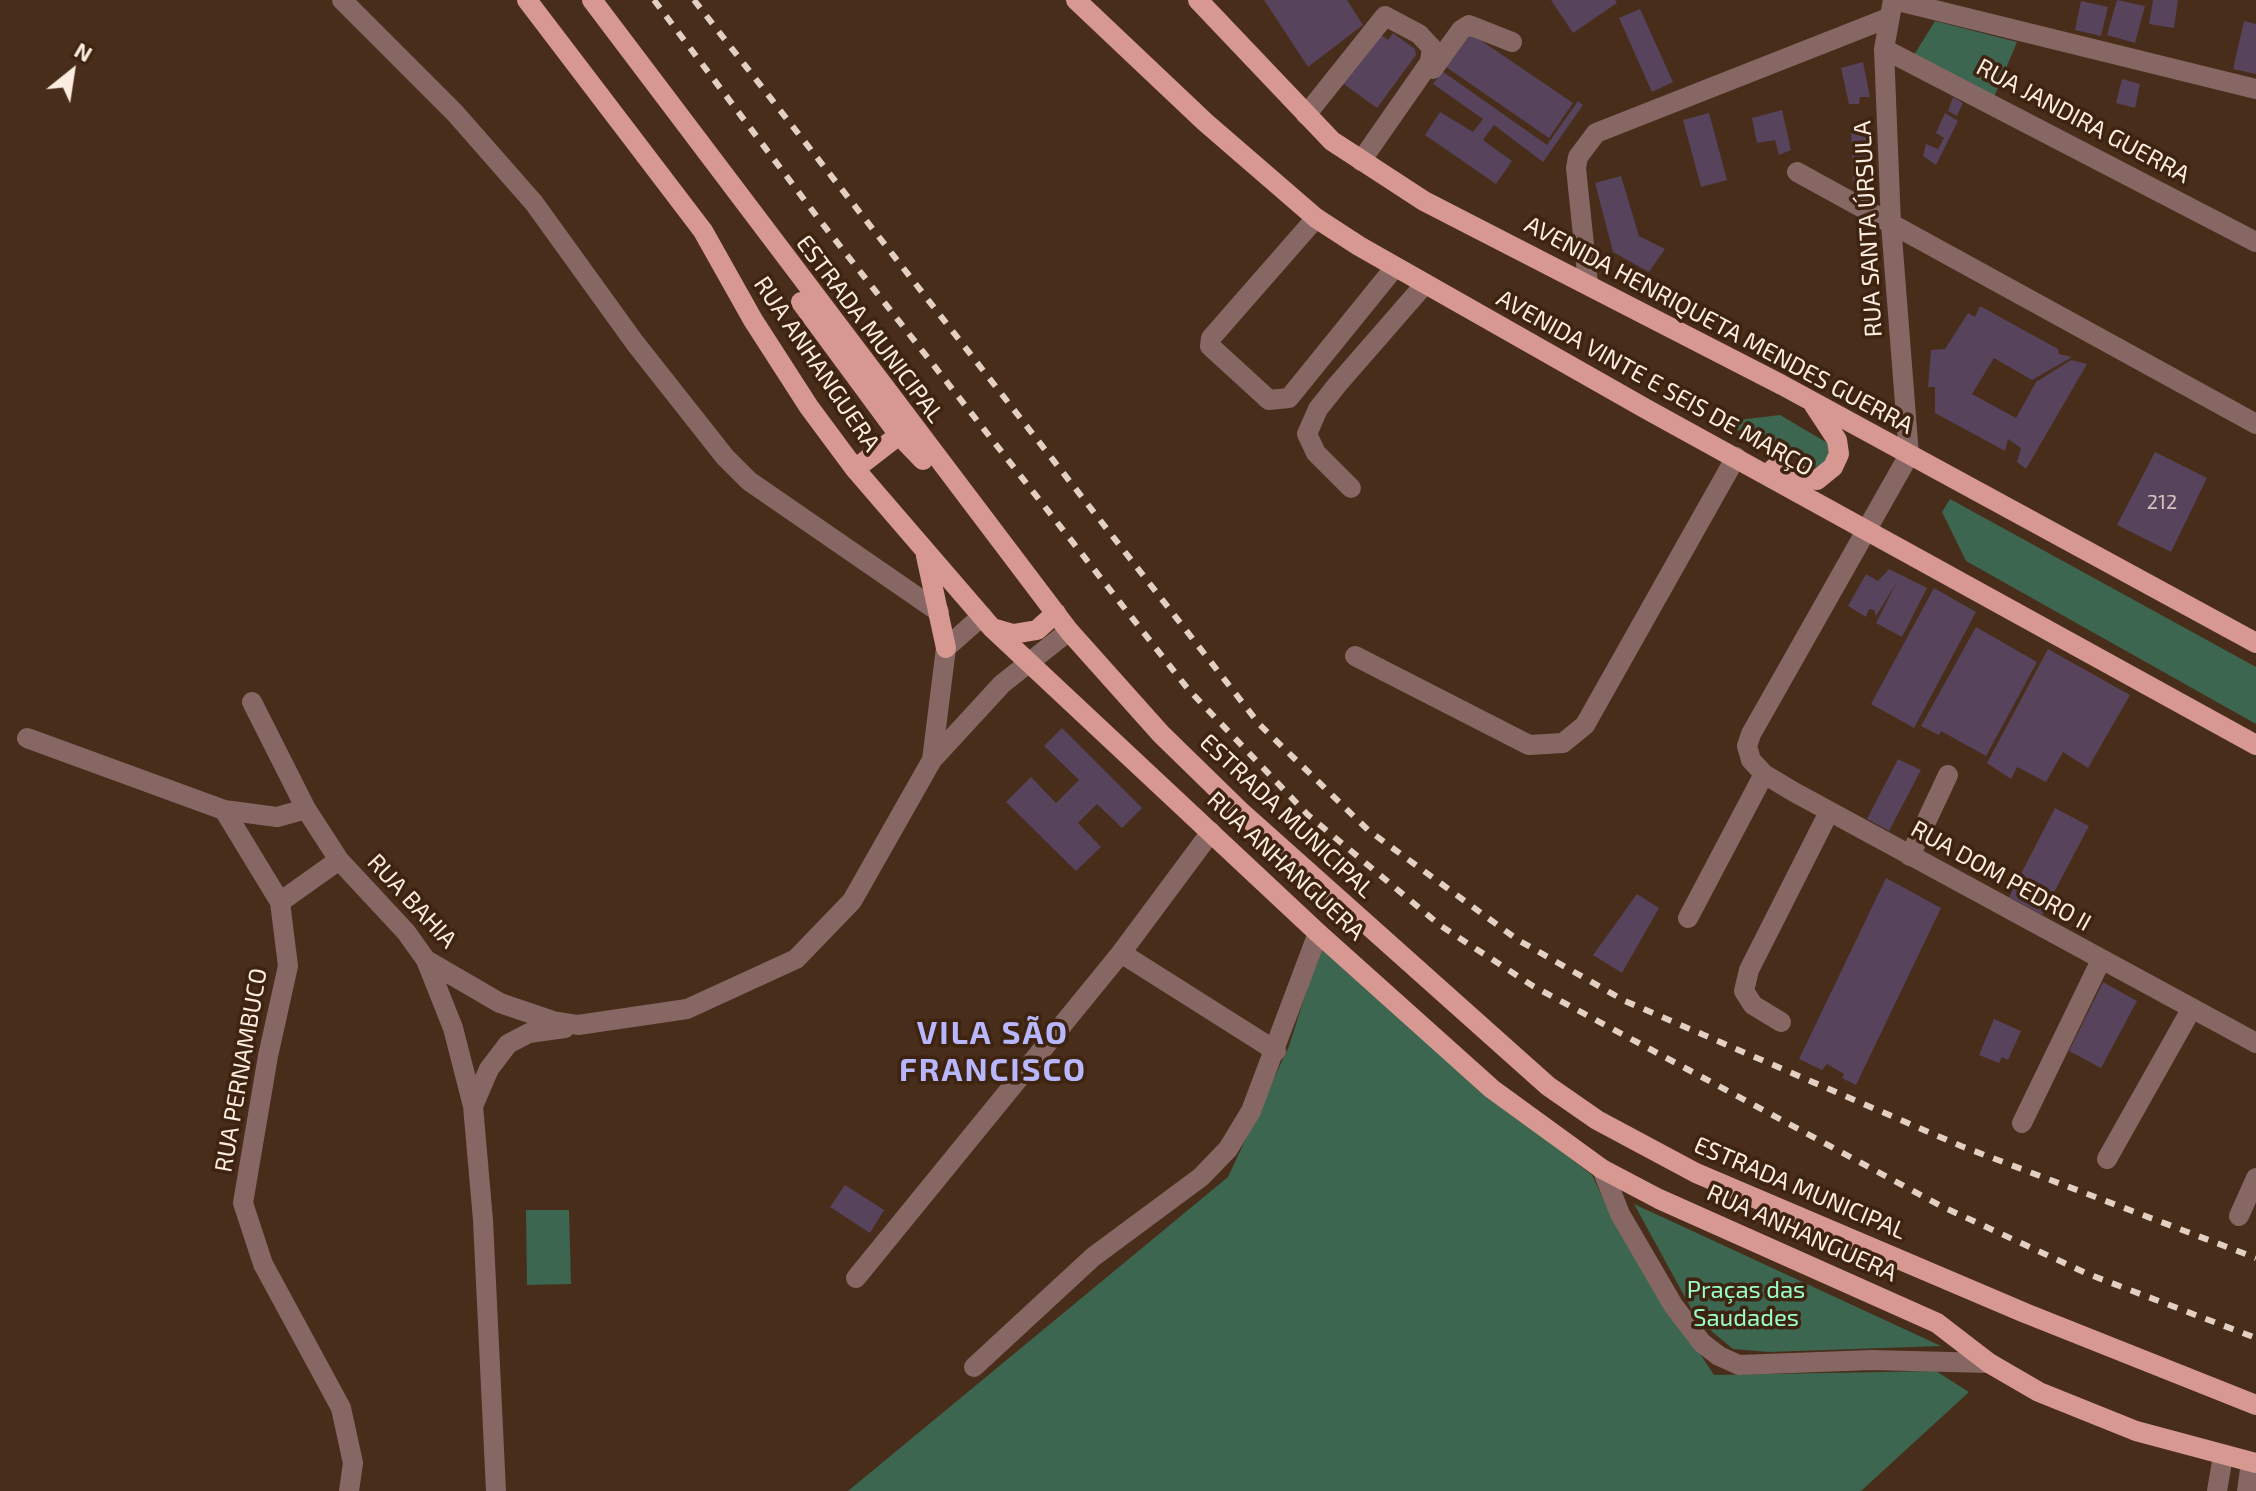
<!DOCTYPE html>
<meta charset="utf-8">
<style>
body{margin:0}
#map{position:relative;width:2256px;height:1491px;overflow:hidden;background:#472d1a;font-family:"Exo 2",sans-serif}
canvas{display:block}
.north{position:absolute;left:32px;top:32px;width:80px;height:80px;-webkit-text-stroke:6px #3d2310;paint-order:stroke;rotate:30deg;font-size:22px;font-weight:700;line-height:32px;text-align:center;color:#fdece0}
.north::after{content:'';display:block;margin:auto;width:28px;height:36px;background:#fdece0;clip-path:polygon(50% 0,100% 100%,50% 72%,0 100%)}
</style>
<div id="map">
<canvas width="2256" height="1491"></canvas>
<div class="north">N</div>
</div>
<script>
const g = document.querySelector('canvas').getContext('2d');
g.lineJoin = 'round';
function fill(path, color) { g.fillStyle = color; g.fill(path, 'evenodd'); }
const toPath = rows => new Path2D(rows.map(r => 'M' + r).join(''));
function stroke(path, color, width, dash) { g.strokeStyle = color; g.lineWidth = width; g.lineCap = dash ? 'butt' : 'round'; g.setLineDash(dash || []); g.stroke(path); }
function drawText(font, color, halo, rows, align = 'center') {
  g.font = font + ' "Exo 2",sans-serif'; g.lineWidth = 7; g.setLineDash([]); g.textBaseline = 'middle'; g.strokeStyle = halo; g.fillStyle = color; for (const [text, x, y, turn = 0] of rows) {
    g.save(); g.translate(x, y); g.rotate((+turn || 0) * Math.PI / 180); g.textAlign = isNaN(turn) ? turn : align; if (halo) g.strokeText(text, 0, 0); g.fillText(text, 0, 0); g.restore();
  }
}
fill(toPath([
 [1935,21,2017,42,1994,97,1914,55],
 [1780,415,1836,448,1827,468,1809,467,1766,437,1737,430,1730,421],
 [1950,499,2256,667,2256,724,1966,561,1942,512],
 [1320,948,1469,1080,1592,1175,1618,1230,1714,1375,1936,1371,1969,1392,1861,1491,848,1491,1228,1177,1289,1046],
 [1634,1204,1941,1346,1769,1352,1733,1349,1697,1319],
 [526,1210,569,1210,571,1284,527,1285]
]), '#3c6650');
fill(toPath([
 [1264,0,1347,0,1363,25,1308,67],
 [1551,0,1615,0,1617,3,1573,33],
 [2117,0,2145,6,2135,43,2107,35],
 [2153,0,2178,0,2174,28,2149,24],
 [2081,1,2108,7,2101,36,2075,30],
 [1640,9,1673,82,1652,92,1619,18],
 [2244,21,2256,24,2256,74,2233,69],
 [1377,32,1388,40,1393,33,1415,49,1416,55,1377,108,1341,82],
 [1470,33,1573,103,1549,138,1446,67],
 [1863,62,1870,97,1860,97,1859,104,1849,104,1841,68],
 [1442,71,1547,145,1578,101,1583,105,1543,162,1494,125,1483,140,1512,161,1496,184,1425,135,1440,112,1473,132,1483,119,1433,84],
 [2122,79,2140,84,2135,108,2116,103],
 [1953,97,1963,103,1957,116,1948,111],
 [1782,110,1791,150,1779,155,1775,140,1757,143,1752,118],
 [1709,113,1727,180,1701,187,1683,120],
 [1945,113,1958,121,1936,165,1923,156,1926,144,1938,149,1944,138,1936,133],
 [1851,127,1868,128,1872,189,1853,187],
 [1621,176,1639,236,1665,249,1649,272,1613,252,1595,183],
 [1980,306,2058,349,2059,354,2072,357,2032,380,1994,358,1972,394,2016,418,2036,382,2071,360,2087,364,2026,469,2017,462,2021,448,2008,439,2005,451,1935,413,1935,387,1928,387,1931,350,1945,349,1968,313,1975,317],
 [2155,452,2207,478,2171,552,2117,525],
 [1889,569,1927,588,1902,637,1876,623,1897,582,1876,616,1874,610,1869,609,1866,617,1848,606,1866,574,1878,581],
 [1934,588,1976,612,1914,728,1871,704],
 [1976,627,2037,662,1986,756,1941,731,1939,735,1921,726],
 [2048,649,2130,695,2088,768,2063,752,2046,782,2017,767,2011,779,1987,763],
 [1062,728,1142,808,1122,828,1097,804,1078,823,1101,847,1076,871,1006,802,1031,777,1056,803,1079,780,1044,746],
 [1898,759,1921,770,1889,831,1867,819],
 [2055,808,2089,826,2042,915,2009,897],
 [1886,878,1941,908,1856,1085,1842,1078,1844,1074,1827,1064,1822,1070,1799,1059],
 [1637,894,1659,908,1622,973,1593,955],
 [2103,982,2137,1001,2101,1068,2069,1051],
 [1994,1019,2021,1031,2008,1060,2002,1057,1999,1063,1979,1055],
 [845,1185,884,1210,870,1233,830,1207]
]), '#57435c');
stroke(toPath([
 [342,0,455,113,534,203,635,343,725,457,749,481,939,612],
 [1893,0,1884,49,1891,224,1909,455,1751,734,1747,746,1751,760,1764,774,1794,792,2256,1043],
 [1894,0,2256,89],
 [1884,49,2256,242],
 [1433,69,1461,30,1469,25,1512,42],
 [1306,115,1385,16,1419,34,1432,48,1430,62,1361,161],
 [1797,172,2256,424],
 [1316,218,1211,338,1210,346,1269,400,1289,398,1395,267],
 [1588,283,1576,168,1578,157,1596,133,1888,18],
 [1351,488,1316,453,1307,434,1318,409,1337,385,1425,284],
 [1355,656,1529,745,1563,743,1585,725,1736,457],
 [252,702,306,809,339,860,406,932,426,960,500,1003,553,1021,578,1025,687,1009,796,959,852,901,932,760,1002,684,1069,631],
 [27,738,224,810,280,902,288,966,268,1056,243,1203,263,1264,341,1408,353,1463,349,1491],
 [932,760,946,648,982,616],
 [224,810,277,817,306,809],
 [1910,856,1948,775],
 [280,902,339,860],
 [1688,918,1764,774],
 [1121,953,1276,1051],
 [426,960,453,1028,473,1106,483,1220,496,1491],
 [1781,1022,1753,1005,1744,991,1749,970,1829,812],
 [473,1106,489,1069,508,1044,529,1033,565,1028],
 [2022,1123,2101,960],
 [2107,1159,2192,1008],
 [1602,1169,1620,1214,1673,1305,1702,1343,1719,1356,1739,1365,1872,1360,1989,1363],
 [2239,1216,2256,1178],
 [856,1278,1121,953,1211,832],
 [974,1367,1093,1257,1201,1177,1228,1149,1251,1111,1318,933],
 [2217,1491,2223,1456],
 [2247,1491,2251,1462]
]), '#866763', 20);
stroke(toPath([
 [527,0,703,231,753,320,809,407,855,469,992,628,1318,933,1492,1089,1602,1169,1659,1199,1937,1323,1989,1363,2039,1392,2136,1431,2256,1463],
 [592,0,1069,631,1161,734,1240,811,1548,1086,1597,1120,1696,1173,2025,1313,2256,1405],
 [1076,0,1205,122,1316,218,1359,246,1648,410,2256,745],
 [1198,0,1332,141,1424,201,1782,385,2256,643],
 [801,302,899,435,923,460],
 [1774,468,1817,480,1833,467,1839,454,1837,440,1814,405],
 [855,469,899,435],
 [926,556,946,648],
 [996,629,1013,634,1037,630,1056,613]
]), '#d79891', 20);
stroke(toPath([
 [654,0,818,218,1188,689,1308,815,1441,926,1533,986,1941,1206,2088,1274,2256,1338],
 [694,0,1260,725,1368,830,1518,940,1625,1001,1961,1146,2256,1258]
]), '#e3d0c3', 6, [10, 10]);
drawText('20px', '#d4c2bf', null, [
 ["212",2162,502]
]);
drawText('24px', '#fdece0', '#3d2310', [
 ["RUA JANDIRA GUERRA",2083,121,28],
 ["RUA SANTA ÚRSULA",1868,229,-93],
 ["AVENIDA HENRIQUETA MENDES GUERRA",1719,325,28],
 ["ESTRADA MUNICIPAL",870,329,53],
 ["RUA ANHANGUERA",817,364,56],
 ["AVENIDA VINTE E SEIS DE MARÇO",1655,383,29],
 ["ESTRADA MUNICIPAL",1287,816,43],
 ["RUA ANHANGUERA",1286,866,43],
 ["RUA DOM PEDRO II",2001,876,29],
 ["RUA BAHIA",412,901,47],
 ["RUA PERNAMBUCO",241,1070,-80],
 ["ESTRADA MUNICIPAL",1800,1188,23],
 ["RUA ANHANGUERA",1802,1233,24]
]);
drawText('24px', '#97fdc9', '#3d2310', [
 ["Praças das",1746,1290],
 ["Saudades",1746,1318]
]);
g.letterSpacing = '2px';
drawText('bold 32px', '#b8b6fd', '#3d2310', [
 ["VILA SÃO",993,1033],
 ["FRANCISCO",993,1070]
]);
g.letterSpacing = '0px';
</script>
